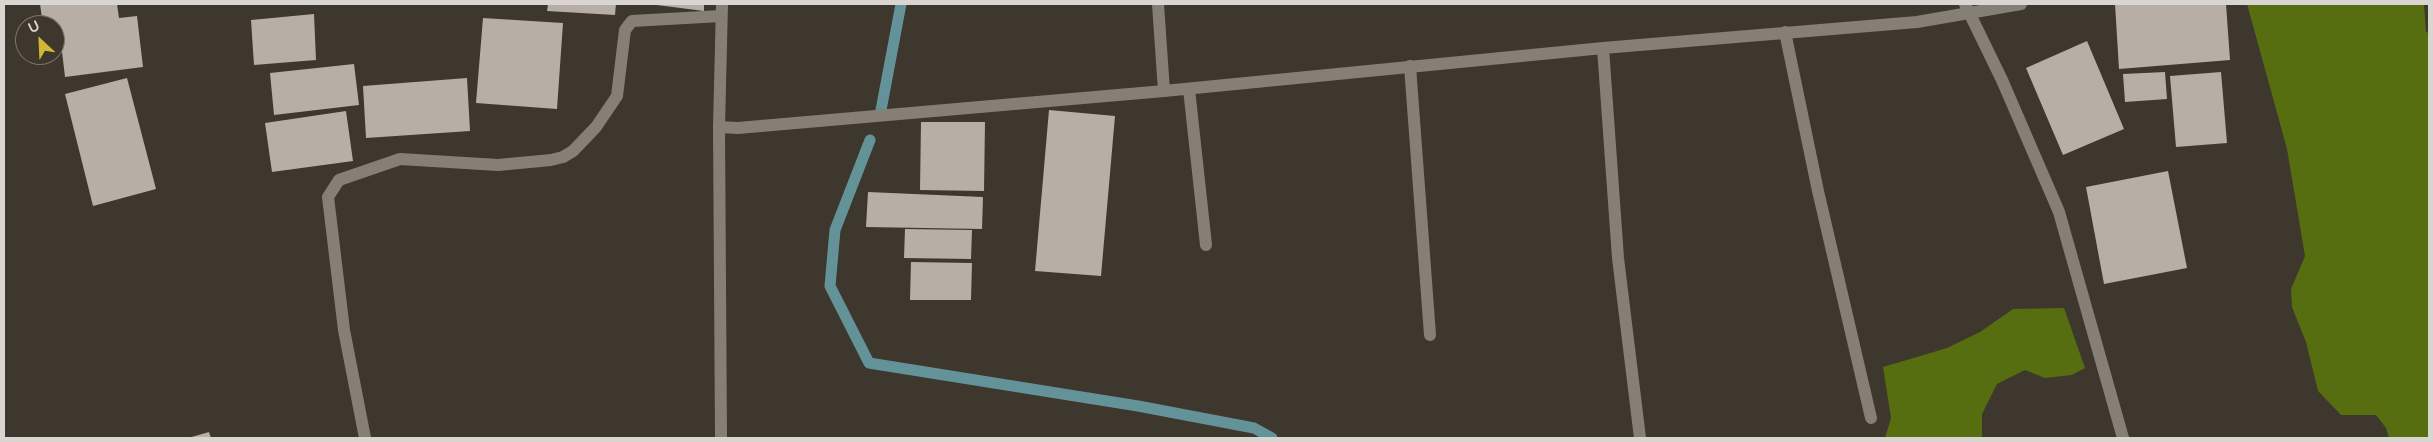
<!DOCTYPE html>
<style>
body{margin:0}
#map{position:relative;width:2433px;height:442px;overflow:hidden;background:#3d372e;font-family:"Varela Round",sans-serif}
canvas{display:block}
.frame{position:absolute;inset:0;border:5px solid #d9d5d0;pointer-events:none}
.north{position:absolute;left:15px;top:15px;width:50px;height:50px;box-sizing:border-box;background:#3d372e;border:1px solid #7b766f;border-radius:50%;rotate:335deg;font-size:14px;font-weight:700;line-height:20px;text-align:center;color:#d9d5d0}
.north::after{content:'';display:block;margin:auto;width:18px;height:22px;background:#d1b736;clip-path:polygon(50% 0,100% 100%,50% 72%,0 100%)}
</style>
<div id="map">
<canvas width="2433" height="442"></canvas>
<div class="frame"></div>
<div class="north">U</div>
</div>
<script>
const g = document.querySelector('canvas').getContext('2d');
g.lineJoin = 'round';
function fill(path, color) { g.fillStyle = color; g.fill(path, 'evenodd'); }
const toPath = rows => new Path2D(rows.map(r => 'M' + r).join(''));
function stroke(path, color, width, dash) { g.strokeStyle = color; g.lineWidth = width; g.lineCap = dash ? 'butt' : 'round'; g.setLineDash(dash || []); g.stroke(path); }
fill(toPath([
 [2247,4,2424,4,2426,32,2429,33,2429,438,2389,438,2386,428,2376,415,2341,415,2318,391,2306,342,2292,307,2291,289,2305,256,2287,149],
 [2064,308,2085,368,2072,375,2045,378,2025,370,1997,384,1982,414,1982,438,1885,438,1891,418,1883,367,1947,348,1980,332,2013,309]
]), '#566e0f');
stroke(toPath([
 [881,110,901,4],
 [870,140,835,230,830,286,869,363,1138,406,1254,428,1272,438]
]), '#639399', 11);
fill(toPath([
 [40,4,117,4,119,18,137,16,143,67,65,77,59,26,43,25],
 [548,4,616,4,615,15,547,11],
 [649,4,704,4,704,11],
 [2115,4,2226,4,2230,60,2119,69],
 [314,14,316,60,254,65,251,20],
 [483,18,563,23,557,109,476,103],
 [2087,41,2124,129,2063,155,2026,68],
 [354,64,359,105,274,115,270,73],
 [2165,72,2167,99,2125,102,2123,74],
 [2221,72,2227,143,2176,147,2170,76],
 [127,78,156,189,93,206,65,94],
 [467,78,470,131,366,138,363,86],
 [1049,110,1115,116,1101,276,1035,271],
 [346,111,353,161,272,172,265,123],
 [921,122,985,122,984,191,920,190],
 [2168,171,2187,268,2104,284,2086,187],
 [868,192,983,197,982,229,866,227],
 [905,229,972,230,971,259,904,258],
 [911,262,972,263,971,300,910,300],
 [209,432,211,438,188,438]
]), '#b7afa5');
stroke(toPath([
 [1158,4,1164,91],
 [1965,4,2002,80,2059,212,2123,438],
 [1785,32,1818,191,1871,418],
 [1603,48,1618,258,1640,438],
 [1410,66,1430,335],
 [1189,89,1206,245],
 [719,127,738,128,1164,91,1603,48,1917,22,2021,4],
 [365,438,344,330,328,197,339,180,400,159,498,165,551,160,563,157,573,151,596,127,617,96,625,30,632,21,721,16]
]), '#867f75', 12);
stroke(toPath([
 [721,438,719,127,722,4]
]), '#867f75', 12);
</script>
